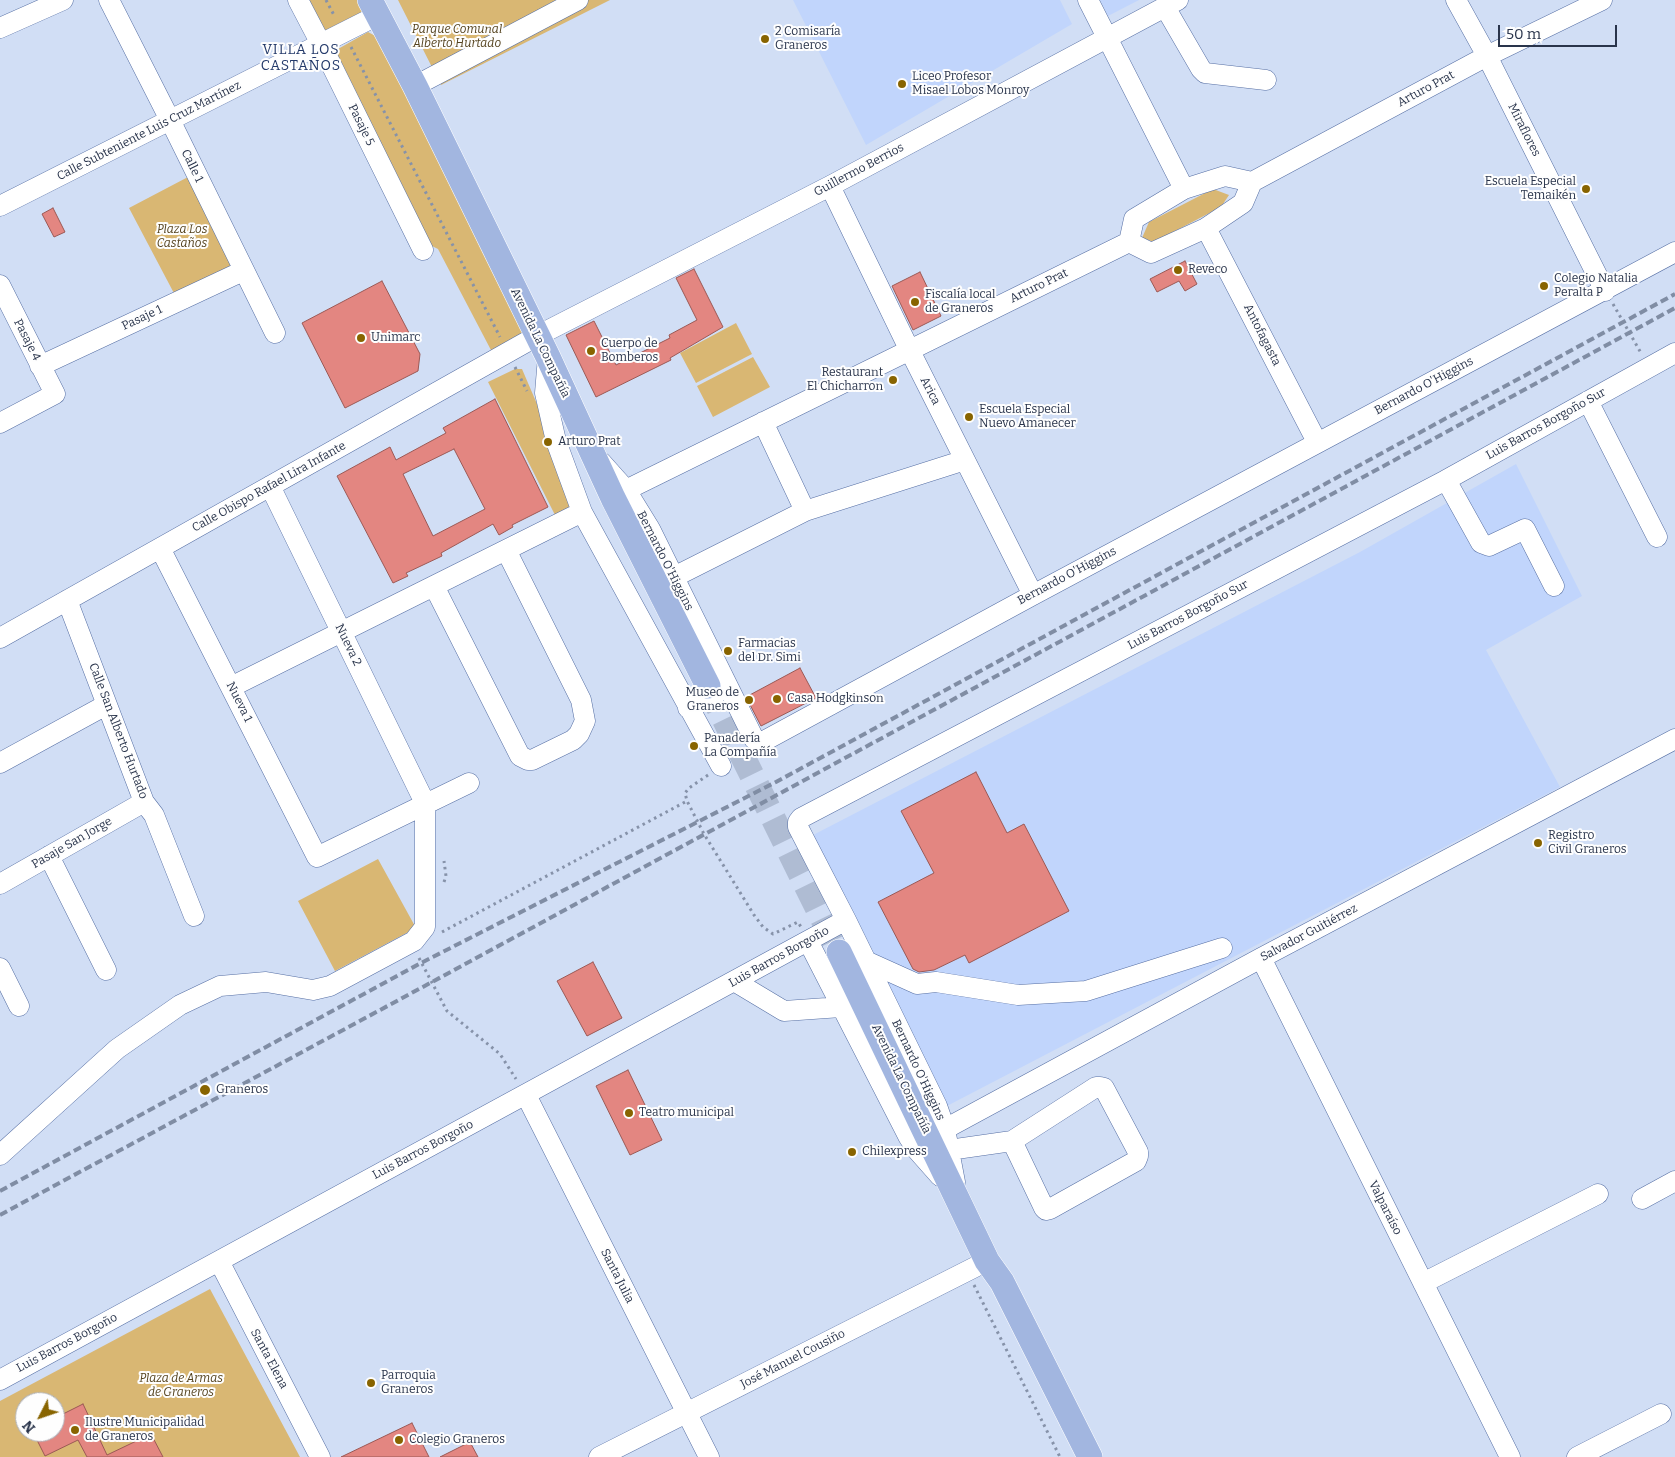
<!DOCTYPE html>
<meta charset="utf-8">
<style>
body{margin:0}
#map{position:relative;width:1675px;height:1457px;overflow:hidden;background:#d1def5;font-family:Bitter,serif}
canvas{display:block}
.north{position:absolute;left:15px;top:1392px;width:50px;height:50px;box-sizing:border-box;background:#fefefe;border:1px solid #a9adb6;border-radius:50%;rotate:229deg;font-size:14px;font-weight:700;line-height:20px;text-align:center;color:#29344b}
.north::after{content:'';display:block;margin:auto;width:18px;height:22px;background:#886400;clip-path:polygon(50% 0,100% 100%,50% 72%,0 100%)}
.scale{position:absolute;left:1498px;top:25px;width:119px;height:22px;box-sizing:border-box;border:2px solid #29344b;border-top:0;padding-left:6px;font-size:15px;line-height:18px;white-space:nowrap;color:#29344b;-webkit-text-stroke:4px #fefefe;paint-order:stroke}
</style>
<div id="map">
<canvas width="1675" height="1457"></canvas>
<div class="north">N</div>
<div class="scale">50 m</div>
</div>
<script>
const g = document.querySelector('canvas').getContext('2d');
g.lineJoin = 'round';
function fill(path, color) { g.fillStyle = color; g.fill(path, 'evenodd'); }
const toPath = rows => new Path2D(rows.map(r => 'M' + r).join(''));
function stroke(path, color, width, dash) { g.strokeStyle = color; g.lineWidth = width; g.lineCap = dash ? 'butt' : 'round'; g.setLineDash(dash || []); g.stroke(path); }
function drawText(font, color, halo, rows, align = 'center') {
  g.font = font + ' Bitter,serif'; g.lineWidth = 4; g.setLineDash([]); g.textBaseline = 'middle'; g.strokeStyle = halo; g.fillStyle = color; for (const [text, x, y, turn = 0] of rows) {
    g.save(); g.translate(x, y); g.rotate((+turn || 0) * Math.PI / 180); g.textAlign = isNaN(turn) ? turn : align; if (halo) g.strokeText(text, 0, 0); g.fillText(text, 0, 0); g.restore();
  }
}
fill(toPath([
 [793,0,1060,0,1072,24,866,145],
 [1100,0,1139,0,1108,16],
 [1516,464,1582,596,1486,650,1560,787,945,1107,809,845,815,834,1360,552]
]), '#c1d5fc');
fill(toPath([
 [303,0,363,0,366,5,359,21,324,40],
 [398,0,610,0,441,85],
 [368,32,379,38,527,333,492,352,438,249,428,244,331,53],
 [188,177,235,267,176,297,129,208],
 [1213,189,1229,195,1221,207,1154,242,1142,238,1149,222],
 [736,323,752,354,696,383,680,353],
 [753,357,770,387,713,417,697,386],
 [515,369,522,369,552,439,574,506,555,515,488,382],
 [378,859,416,928,335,971,298,901],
 [210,1289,300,1457,0,1457,0,1401],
 [25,1402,55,1402,55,1432,25,1432]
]), '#d9b773');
const building = toPath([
 [53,208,65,232,54,237,42,214,53,208],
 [1185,261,1197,284,1185,291,1179,281,1157,292,1150,279,1185,261],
 [694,269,723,327,670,358,671,360,596,397,566,335,594,321,616,365,670,338,669,335,697,320,676,278,694,269],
 [920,272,941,316,913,330,892,286,920,272],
 [382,281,420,354,418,371,345,408,302,323,382,281],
 [495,399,548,507,512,525,513,527,499,535,493,524,441,553,442,556,406,573,408,576,393,583,337,476,390,447,396,460,446,433,443,428,495,399],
 [454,449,485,509,433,536,403,474,454,449],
 [800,668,816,698,761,726,746,697,800,668],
 [976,772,1007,833,1024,824,1069,911,969,963,965,955,934,970,919,972,913,969,878,902,934,873,901,811,976,772],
 [593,962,622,1018,587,1036,557,981,593,962],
 [628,1070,662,1140,630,1155,596,1086,628,1070],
 [83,1404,107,1455,151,1434,163,1457,87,1457,78,1440,45,1456,33,1432,55,1432,55,1418,83,1404],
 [412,1423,429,1457,341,1457,412,1423],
 [470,1442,478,1457,440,1457,470,1442]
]);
fill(building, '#e38681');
stroke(building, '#9b5955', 1);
stroke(toPath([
 [708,686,839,952]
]), '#afbcd3', 25, [25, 12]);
const minor = toPath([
 [109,0,170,120,275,333],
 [298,0,321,44,423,250],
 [1088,0,1184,189],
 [1456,0,1487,56,1605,291],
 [1165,7,1201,69,1205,73,1266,80],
 [0,28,63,0],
 [415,86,578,0],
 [830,186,909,349,1033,595],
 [0,206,378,15],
 [1206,228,1317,442],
 [1129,242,1151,253,1206,228,1243,203,1252,182,1487,56,1602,0],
 [1129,242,1134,219,1184,189,1225,176,1252,182],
 [0,285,55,394,0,423],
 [548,357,545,393,556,441,582,512,721,766],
 [40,366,243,271],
 [1588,401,1657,537],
 [763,422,805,511],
 [601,462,626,490,650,529,754,739,759,742,764,741,1033,595,1675,252],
 [1446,480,1481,543,1489,546,1525,529,1554,586],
 [626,490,1129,242],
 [160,548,317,857,469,783],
 [674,577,805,511,965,460],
 [434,586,520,756,528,760,532,760,573,740,579,734,585,721,581,700,506,550],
 [67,600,144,802,154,815,194,916],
 [0,638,537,336,830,186,1178,0],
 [231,687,582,512],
 [688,708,728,687],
 [0,763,106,705],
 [49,856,106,970],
 [0,884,144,802],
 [808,941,908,1136,917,1150,940,1176],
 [1261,958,1510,1457],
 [866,961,917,984,936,982,1018,995,1086,991,1222,948],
 [0,968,19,1006],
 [734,981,784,1011,841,1007],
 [526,1095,709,1457],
 [945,1129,1261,958,1675,739],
 [949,1150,1012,1141,1096,1087,1100,1087,1104,1088,1138,1152,1138,1156,1136,1161,1050,1209,1046,1210,1044,1208,1012,1141],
 [0,1155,117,1049,180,1005,220,986,266,982,313,990,330,986,414,941,425,927,425,803,270,486],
 [955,1182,945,1129,937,1106,846,920,798,827,798,822,801,818,1446,480,1675,353],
 [1642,1199,1675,1181],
 [219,1261,320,1457],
 [1423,1283,1598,1194],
 [0,1380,846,920],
 [599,1457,987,1261],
 [1577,1457,1661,1414]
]);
const major = toPath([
 [370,0,415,86,548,357,613,498,708,686],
 [839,952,987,1261,1002,1282,1090,1457]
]);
stroke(minor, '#566fa4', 21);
stroke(major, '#fff', 26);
stroke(toPath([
 [326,0,335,17],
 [351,47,500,337],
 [1613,304,1641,353],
 [515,367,527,391],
 [708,775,689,788,685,793,687,801,704,834,754,915,763,927,773,934,798,922,801,927],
 [444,882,446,876,444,861],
 [442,932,687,801],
 [419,958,447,1011,500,1054,516,1079],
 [974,1285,1060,1457]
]), '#8692a9', 3, [2.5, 4]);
stroke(minor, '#fff', 20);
stroke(major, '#a2b6e0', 25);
stroke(toPath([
 [0,1191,421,963,776,782,1675,294],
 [0,1215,432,982,1675,308]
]), '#808da4', 4, [8, 4]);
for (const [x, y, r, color] of [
 [765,39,5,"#886400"],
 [902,84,5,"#886400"],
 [1586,189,5,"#886400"],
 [1178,270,5,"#886400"],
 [1544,286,5,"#886400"],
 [915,302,5,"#886400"],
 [361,338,5,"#886400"],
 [591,351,5,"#886400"],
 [893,380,5,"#886400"],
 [969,417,5,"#886400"],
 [548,442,5,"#886400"],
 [728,651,5,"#886400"],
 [777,699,5,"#886400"],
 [749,700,5,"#886400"],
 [694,746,5,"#886400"],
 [1538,843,5,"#886400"],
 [205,1090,6,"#886400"],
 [629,1113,5,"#886400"],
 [852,1152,5,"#886400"],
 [371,1383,5,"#886400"],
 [75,1430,5,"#886400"],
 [399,1440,5,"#886400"]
]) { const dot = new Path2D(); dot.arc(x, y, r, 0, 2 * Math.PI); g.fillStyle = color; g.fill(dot); stroke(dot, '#fefefe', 2); }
drawText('italic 12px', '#55431f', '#fefefe', [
 ["Parque Comunal",457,30],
 ["Alberto Hurtado",457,44],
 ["Plaza Los",182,230],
 ["Castaños",182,244],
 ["Plaza de Armas",181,1379],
 ["de Graneros",181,1393]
]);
drawText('12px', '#29344b', '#fefefe', [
 ["2 Comisaría",775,32],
 ["Graneros",775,46],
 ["Liceo Profesor",912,77],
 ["Misael Lobos Monroy",912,91],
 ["Escuela Especial",1576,182,"right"],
 ["Temaikén",1576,196,"right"],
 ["Reveco",1188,270],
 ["Colegio Natalia",1554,279],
 ["Peralta P",1554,293],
 ["Fiscalía local",925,295],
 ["de Graneros",925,309],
 ["Unimarc",371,338],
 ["Cuerpo de",601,344],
 ["Bomberos",601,358],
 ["Restaurant",883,373,"right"],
 ["El Chicharron",883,387,"right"],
 ["Escuela Especial",979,410],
 ["Nuevo Amanecer",979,424],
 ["Arturo Prat",558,442],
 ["Farmacias",738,644],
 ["del Dr. Simi",738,658],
 ["Museo de",739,693,"right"],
 ["Graneros",739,707,"right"],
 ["Casa Hodgkinson",787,699],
 ["Panadería",704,739],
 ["La Compañía",704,753],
 ["Registro",1548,836],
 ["Civil Graneros",1548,850],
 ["Graneros",216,1090],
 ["Teatro municipal",639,1113],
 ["Chilexpress",862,1152],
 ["Parroquia",381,1376],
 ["Graneros",381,1390],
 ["Ilustre Municipalidad",85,1423],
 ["de Graneros",85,1437],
 ["Colegio Graneros",409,1440]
], 'left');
drawText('12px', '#29344b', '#fefefe', [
 ["Arturo Prat",1426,89,-28],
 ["Pasaje 5",361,125,64],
 ["Miraflores",1524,130,63],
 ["Calle Subteniente Luis Cruz Martínez",149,131,-27],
 ["Calle 1",192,166,64],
 ["Guillermo Berrios",859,170,-28],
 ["Arturo Prat",1039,286,-26],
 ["Pasaje 1",142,318,-25],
 ["Antofagasta",1262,335,63],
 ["Pasaje 4",27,340,63],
 ["Avenida La Compañía",540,343,64],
 ["Bernardo O'Higgins",1424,386,-28],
 ["Arica",930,391,63],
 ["Luis Barros Borgoño Sur",1546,424,-29],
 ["Calle Obispo Rafael Lira Infante",269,487,-29],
 ["Bernardo O'Higgins",665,561,63],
 ["Bernardo O'Higgins",1067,576,-28],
 ["Luis Barros Borgoño Sur",1188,615,-28],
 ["Nueva 2",348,645,64],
 ["Nueva 1",239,702,63],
 ["Calle San Alberto Hurtado",118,731,69],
 ["Pasaje San Jorge",72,843,-30],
 ["Salvador Guitiérrez",1309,933,-28],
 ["Luis Barros Borgoño",779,957,-29],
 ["Bernardo O'Higgins",918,1070,65],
 ["Avenida La Compañía",901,1079,64],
 ["Luis Barros Borgoño",423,1150,-28],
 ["Valparaíso",1385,1208,63],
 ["Santa Julia",617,1276,63],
 ["Luis Barros Borgoño",67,1343,-28],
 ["Santa Elena",269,1359,62],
 ["José Manuel Cousiño",793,1359,-27]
]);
g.letterSpacing = '1px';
drawText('14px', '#243a6a', '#fefefe', [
 ["VILLA LOS",301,50],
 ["CASTAÑOS",301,66]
]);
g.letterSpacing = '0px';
</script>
